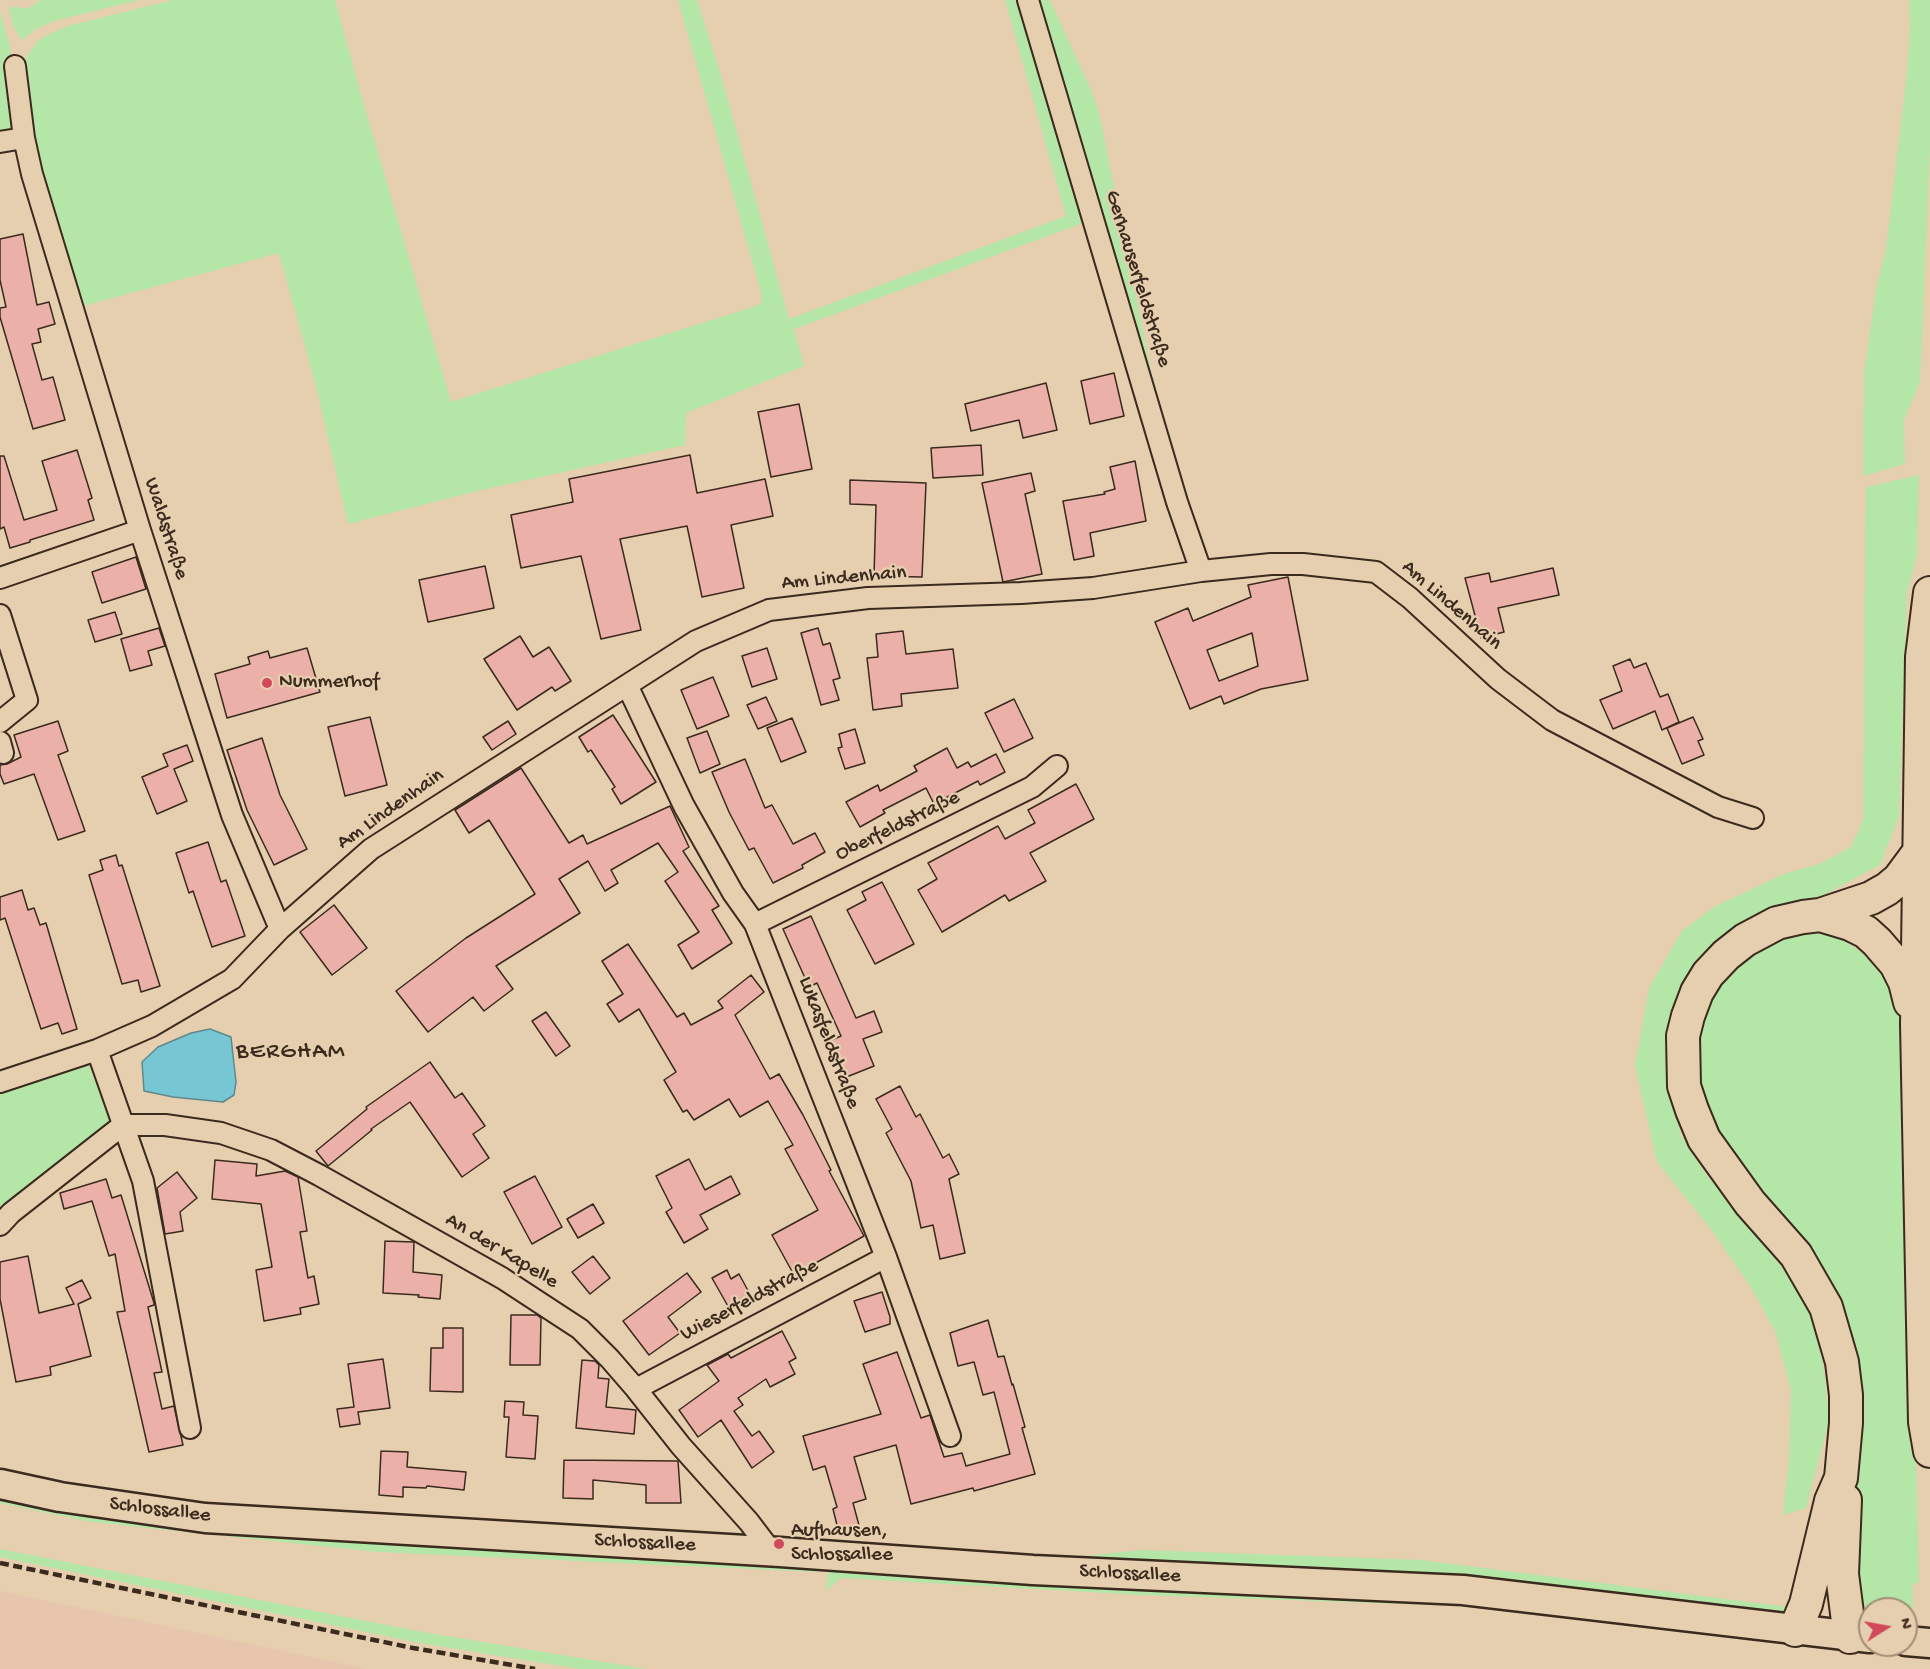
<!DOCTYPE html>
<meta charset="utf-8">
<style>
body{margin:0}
#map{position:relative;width:1930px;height:1669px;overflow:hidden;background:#e6cfaf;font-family:"Gochi Hand",sans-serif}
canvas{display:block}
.north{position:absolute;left:1858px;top:1597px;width:60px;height:60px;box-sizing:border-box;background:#e6cfaf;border:2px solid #a28d75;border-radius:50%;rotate:79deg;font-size:16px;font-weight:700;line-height:24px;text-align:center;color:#3b2a1e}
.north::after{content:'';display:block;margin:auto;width:21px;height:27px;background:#d1495b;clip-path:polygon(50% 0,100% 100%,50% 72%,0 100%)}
</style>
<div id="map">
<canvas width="1930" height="1669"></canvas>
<div class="north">N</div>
</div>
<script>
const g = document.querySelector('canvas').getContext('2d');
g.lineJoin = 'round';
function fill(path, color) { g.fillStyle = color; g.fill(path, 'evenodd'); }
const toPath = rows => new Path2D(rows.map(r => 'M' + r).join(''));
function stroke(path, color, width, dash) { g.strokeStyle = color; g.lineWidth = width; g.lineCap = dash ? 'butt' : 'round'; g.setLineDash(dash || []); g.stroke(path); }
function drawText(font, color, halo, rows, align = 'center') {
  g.font = font + ' "Gochi Hand",sans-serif'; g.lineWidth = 4.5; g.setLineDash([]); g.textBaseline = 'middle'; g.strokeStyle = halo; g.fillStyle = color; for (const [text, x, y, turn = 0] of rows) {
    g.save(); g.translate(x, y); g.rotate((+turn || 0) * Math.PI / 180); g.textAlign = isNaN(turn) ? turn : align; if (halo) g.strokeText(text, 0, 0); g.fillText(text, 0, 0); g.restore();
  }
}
fill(toPath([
 [0,1591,367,1669,0,1669]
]), '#e8c6ad');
fill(toPath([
 [41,0,139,0,54,21,36,29,22,40,13,26,9,7,29,8],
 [173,0,335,0,362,98,451,402,753,307,762,303,761,293,753,264,678,0,697,0,720,72,789,319,1066,216,1005,0,1018,0,1086,222,794,329,804,366,686,413,685,445,477,491,348,524,315,382,279,253,79,307,34,153,24,64,25,59,38,41,47,35,68,26],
 [1036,0,1050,0,1093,94,1100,117,1152,376,1185,496],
 [1909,0,1930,0,1930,142,1920,382,1904,420,1905,464,1863,476,1864,373,1877,284,1886,249,1907,72,1910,29],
 [0,11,10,47,14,130,0,135],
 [1919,475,1917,556,1907,592,1899,816,1880,865,1822,896,1748,921,1708,950,1682,992,1669,1029,1667,1084,1681,1135,1705,1173,1780,1265,1803,1298,1818,1335,1825,1378,1829,1421,1806,1508,1783,1515,1789,1460,1791,1390,1776,1333,1752,1289,1714,1233,1657,1162,1635,1066,1649,988,1682,931,1714,907,1784,874,1822,863,1851,847,1863,820,1866,487],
 [1789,933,1835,934,1875,962,1894,989,1906,1026,1919,1582,1913,1584,1913,1609,1853,1606,1852,1569,1857,1419,1846,1329,1709,1126,1697,1077,1697,1034,1719,980,1744,954],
 [87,1061,111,1121,0,1212,0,1091],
 [0,1495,348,1540,422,1545,810,1565,818,1572,378,1552,91,1522,0,1503],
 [0,1549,417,1631,646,1669,580,1669,415,1642,0,1557],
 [1142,1550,1421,1560,1796,1608,1794,1619,1556,1586,1471,1580,1064,1558],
 [834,1567,1404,1596,1404,1604,1140,1595,841,1578,826,1591,828,1573]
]), '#b4e6a7');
const water = toPath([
 [210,1029,231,1037,236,1082,234,1095,223,1102,173,1097,144,1091,142,1062,158,1047,191,1033,210,1029]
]);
fill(water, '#77c6d4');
stroke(water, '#5f888b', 1.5);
const building = toPath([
 [23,234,37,305,49,302,55,324,38,329,41,342,32,344,42,380,53,377,65,420,33,429,0,317,0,308,6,307,0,280,0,239,23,234],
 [1114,373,1124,416,1090,424,1081,381,1114,373],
 [1046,383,1057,430,1023,438,1019,420,971,431,965,404,1046,383],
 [799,404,812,469,771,477,758,412,799,404],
 [981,445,983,475,933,478,931,448,981,445],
 [77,450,92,498,88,500,94,520,30,540,30,542,10,548,4,527,0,529,0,456,4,456,24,520,57,510,42,461,77,450],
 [690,455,697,493,765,479,773,516,731,525,744,588,702,597,687,526,620,539,641,630,601,639,581,556,521,568,511,515,573,502,569,479,690,455],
 [1135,461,1146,521,1090,533,1094,556,1074,560,1063,501,1105,494,1104,492,1115,489,1110,467,1135,461],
 [1031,473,1035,491,1025,494,1042,574,1003,582,982,483,1031,473],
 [850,480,926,483,922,577,874,576,876,505,850,504,850,480],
 [136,557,146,589,102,603,92,572,136,557],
 [485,566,494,608,428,622,419,580,485,566],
 [1553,568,1559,595,1498,608,1504,632,1481,638,1465,578,1489,573,1491,582,1553,568],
 [1288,577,1308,680,1261,689,1224,704,1221,696,1190,709,1155,622,1188,608,1193,621,1251,597,1248,585,1288,577],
 [1252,633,1258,666,1219,681,1207,650,1252,633],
 [115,612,122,634,95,642,88,620,115,612],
 [159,628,165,646,148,651,152,665,130,671,121,639,159,628],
 [818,628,823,645,830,643,840,678,833,680,839,700,821,705,801,633,818,628],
 [903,631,906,654,953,649,958,688,901,694,902,706,873,710,867,658,878,657,876,634,903,631],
 [520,636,533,657,549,647,571,681,555,691,552,687,517,710,484,659,520,636],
 [307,648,320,692,227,718,215,674,250,664,248,657,268,651,270,658,307,648],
 [767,648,777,679,752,687,742,656,767,648],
 [1630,659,1634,668,1646,663,1660,697,1668,694,1679,722,1662,730,1655,711,1613,729,1600,700,1622,691,1613,666,1630,659],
 [713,677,729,716,697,729,681,690,713,677],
 [766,697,777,721,758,729,747,705,766,697],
 [1014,699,1033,738,1004,752,985,713,1014,699],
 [613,715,656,782,621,804,612,789,615,787,591,750,588,752,579,737,613,715],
 [370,717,387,785,345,796,328,727,370,717],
 [1693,717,1703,739,1698,741,1704,755,1682,764,1667,728,1693,717],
 [792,718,806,752,781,762,767,728,792,718],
 [58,721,68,751,58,755,85,831,58,840,34,774,4,784,0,774,0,765,7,764,21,757,14,735,58,721],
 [508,721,516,734,492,750,483,737,508,721],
 [855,729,865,763,845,769,838,748,842,747,839,734,855,729],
 [707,731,720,764,700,773,687,738,707,731],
 [262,738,280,795,307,849,274,865,247,810,227,750,262,738],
 [187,745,193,761,174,769,187,801,157,814,142,777,168,766,163,754,187,745],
 [947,748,957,768,968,762,971,767,996,754,1005,772,980,785,978,781,934,804,926,788,883,810,885,813,860,827,846,802,878,785,880,791,917,771,914,766,947,748],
 [745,759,765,808,772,805,793,844,815,833,825,852,802,865,803,868,773,883,754,848,749,850,729,812,712,772,745,759],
 [521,768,569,843,583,835,587,844,670,806,689,847,683,851,719,906,712,910,732,943,692,969,678,945,699,932,665,881,678,872,658,843,611,870,618,883,605,891,588,861,559,879,580,913,496,966,513,989,484,1011,473,997,428,1032,396,991,466,938,535,894,489,820,469,833,455,810,521,768],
 [1076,784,1094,819,1030,853,1046,881,1009,901,1005,895,942,932,918,890,937,879,928,863,998,826,1005,839,1035,823,1028,810,1076,784],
 [208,842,221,882,226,880,245,936,212,947,193,891,189,893,176,853,208,842],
 [116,855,119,866,122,865,160,986,141,992,138,980,122,984,89,875,103,870,100,860,116,855],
 [882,882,914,944,875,964,847,910,866,900,862,892,882,882],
 [22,890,28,910,34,908,40,925,46,923,77,1029,62,1034,58,1023,41,1029,5,918,0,920,0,897,22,890],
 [334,905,367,948,332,975,300,932,334,905],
 [811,916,856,1018,874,1011,882,1032,863,1039,874,1066,844,1078,829,1041,841,1036,817,983,809,987,783,929,811,916],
 [628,944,677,1017,684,1013,691,1025,723,1008,718,1001,751,975,764,992,735,1015,770,1079,779,1074,803,1115,831,1170,829,1171,864,1236,794,1275,772,1235,818,1210,785,1149,793,1145,768,1101,740,1117,729,1099,694,1120,687,1110,683,1112,664,1080,676,1072,639,1009,619,1022,607,1004,623,994,602,961,628,944],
 [546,1012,570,1046,556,1056,532,1021,546,1012],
 [430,1062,455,1098,462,1093,485,1126,473,1134,489,1158,462,1177,410,1102,371,1129,372,1130,328,1166,316,1151,367,1109,366,1107,430,1062],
 [900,1086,916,1117,920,1114,943,1158,949,1154,959,1174,949,1179,965,1253,940,1259,933,1225,921,1228,911,1181,886,1133,892,1129,876,1099,900,1086],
 [689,1159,705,1190,731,1176,740,1194,700,1215,708,1229,684,1243,666,1212,672,1208,656,1176,689,1159],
 [215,1160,257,1164,256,1176,285,1171,298,1177,307,1231,300,1232,308,1278,314,1276,319,1304,300,1308,301,1314,264,1321,256,1270,272,1267,261,1204,212,1199,215,1160],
 [177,1172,197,1198,180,1212,183,1231,165,1234,157,1188,177,1172],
 [535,1176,562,1227,532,1244,504,1192,535,1176],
 [106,1179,112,1198,121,1195,154,1303,154,1305,148,1307,162,1372,154,1373,162,1409,174,1406,183,1445,149,1452,117,1312,125,1311,115,1254,109,1256,92,1201,64,1209,60,1193,106,1179],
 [593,1204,604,1223,578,1238,567,1219,593,1204],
 [385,1241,414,1242,413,1272,442,1275,440,1299,418,1297,419,1295,383,1293,385,1241],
 [28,1256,39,1313,74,1304,66,1288,82,1280,91,1298,78,1304,91,1356,50,1367,51,1375,16,1382,0,1299,0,1262,28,1256],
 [593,1256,610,1278,590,1294,572,1272,593,1256],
 [727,1270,731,1279,739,1274,751,1296,729,1308,712,1278,727,1270],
 [687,1273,701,1292,668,1317,680,1333,649,1355,623,1321,687,1273],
 [882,1292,890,1317,890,1324,865,1332,854,1301,882,1292],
 [511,1315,537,1315,541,1318,540,1365,510,1365,511,1315],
 [988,1320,998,1357,1004,1356,1012,1385,1013,1384,1025,1427,1022,1428,1035,1474,974,1491,973,1488,911,1504,896,1445,854,1457,866,1499,853,1503,860,1529,843,1533,842,1528,838,1529,833,1509,837,1507,825,1466,813,1470,803,1436,881,1414,863,1364,897,1352,921,1418,930,1415,944,1457,962,1453,966,1466,1010,1454,994,1392,983,1395,974,1362,958,1366,950,1333,988,1320],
 [443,1328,463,1328,463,1392,430,1391,431,1348,443,1348,443,1328],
 [782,1331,796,1358,789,1362,795,1374,770,1387,766,1379,738,1398,743,1405,734,1411,752,1436,759,1431,774,1452,752,1468,721,1420,698,1437,679,1410,719,1381,707,1365,728,1354,731,1358,782,1331],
 [383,1359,390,1408,358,1412,360,1424,340,1427,337,1409,354,1407,348,1364,383,1359],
 [582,1360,595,1361,599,1365,598,1378,609,1379,606,1407,636,1410,634,1434,576,1428,582,1360],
 [505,1401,524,1402,523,1415,538,1416,535,1459,506,1457,509,1417,504,1417,505,1401],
 [381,1451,408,1452,407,1467,466,1472,464,1490,427,1486,426,1488,403,1487,403,1497,379,1495,381,1451],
 [564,1460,678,1461,681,1503,646,1503,646,1485,593,1480,593,1499,563,1498,564,1460]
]);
fill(building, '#ebb0a7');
stroke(building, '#3b2a1e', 1.5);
const street = toPath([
 [1028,0,1177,502,1201,571],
 [15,66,24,138],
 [0,142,24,138,32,174,140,530,232,815,280,929],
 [0,578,140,530],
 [0,615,27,700,0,722],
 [627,685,684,806,733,893,755,924,886,1257,950,1436],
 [0,742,3,753],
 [755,924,1032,787,1057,766],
 [97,1050,143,1181,190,1428],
 [0,1082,97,1050,152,1026,232,979,280,929,371,849,696,641,769,610,868,598,1021,593,1093,588,1201,571,1271,564,1303,564,1376,572,1410,598,1498,679,1552,720,1718,807,1753,818],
 [0,1225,11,1213,123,1125,165,1125,221,1133,271,1150,319,1175,502,1278,580,1329,610,1359,636,1389,681,1446,749,1522,771,1551],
 [636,1389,886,1257]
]);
const secondary = toPath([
 [0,1484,60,1497,205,1518,780,1552,1033,1570,1463,1590,1870,1638],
 [1906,1641,1930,1643]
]);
const primary = toPath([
 [1930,593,1922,657,1917,1024,1925,1422,1930,1451],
 [1820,915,1850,924,1866,932,1877,942,1896,964,1905,982,1910,1002],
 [1845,1500,1842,1574,1850,1637],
 [1795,1630,1806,1604,1831,1501,1841,1478,1846,1423,1846,1395,1842,1362,1826,1307,1796,1255,1750,1203,1704,1139,1692,1110,1684,1086,1683,1036,1688,1016,1697,992,1708,974,1726,955,1745,940,1777,923,1803,917,1820,915,1871,898,1887,889,1899,879,1919,852]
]);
stroke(street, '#3b2a1e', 24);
stroke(secondary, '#3b2a1e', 33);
stroke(primary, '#3b2a1e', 36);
stroke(street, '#e6cfaf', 20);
stroke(secondary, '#e6cfaf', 28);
stroke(primary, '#e6cfaf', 32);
stroke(toPath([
 [0,1563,413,1648,535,1669]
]), '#3b2a1e', 4.5, [9, 4.5]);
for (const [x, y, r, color] of [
 [267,683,6,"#d1495b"],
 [779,1544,6,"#d1495b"]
]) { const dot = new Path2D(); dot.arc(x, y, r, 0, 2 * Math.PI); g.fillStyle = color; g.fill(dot); stroke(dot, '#e6cfaf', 2); }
drawText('21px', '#3b2a1e', '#e6cfaf', [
 ["Gerhauserfeldstraße",1137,279,73],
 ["Waldstraße",165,529,72],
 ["Am Lindenhain",844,579,-5],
 ["Am Lindenhain",1451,606,41],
 ["Am Lindenhain",391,810,-35],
 ["Oberfeldstraße",898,827,-26],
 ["Lukasfeldstraße",828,1043,69],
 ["An der Kapelle",501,1252,31],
 ["Wieserfeldstraße",750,1301,-28],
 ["Schlossallee",160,1511,7],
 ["Schlossallee",645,1544,3],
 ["Schlossallee",1130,1575,3]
]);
drawText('21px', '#3b2a1e', '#e6cfaf', [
 ["Nummerhof",279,683],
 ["Aufhausen,",791,1532],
 ["Schlossallee",791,1556]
], 'left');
g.letterSpacing = '1.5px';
drawText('24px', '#3b2a1e', '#e6cfaf', [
 ["BERGHAM",291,1053]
]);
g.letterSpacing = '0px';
</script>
